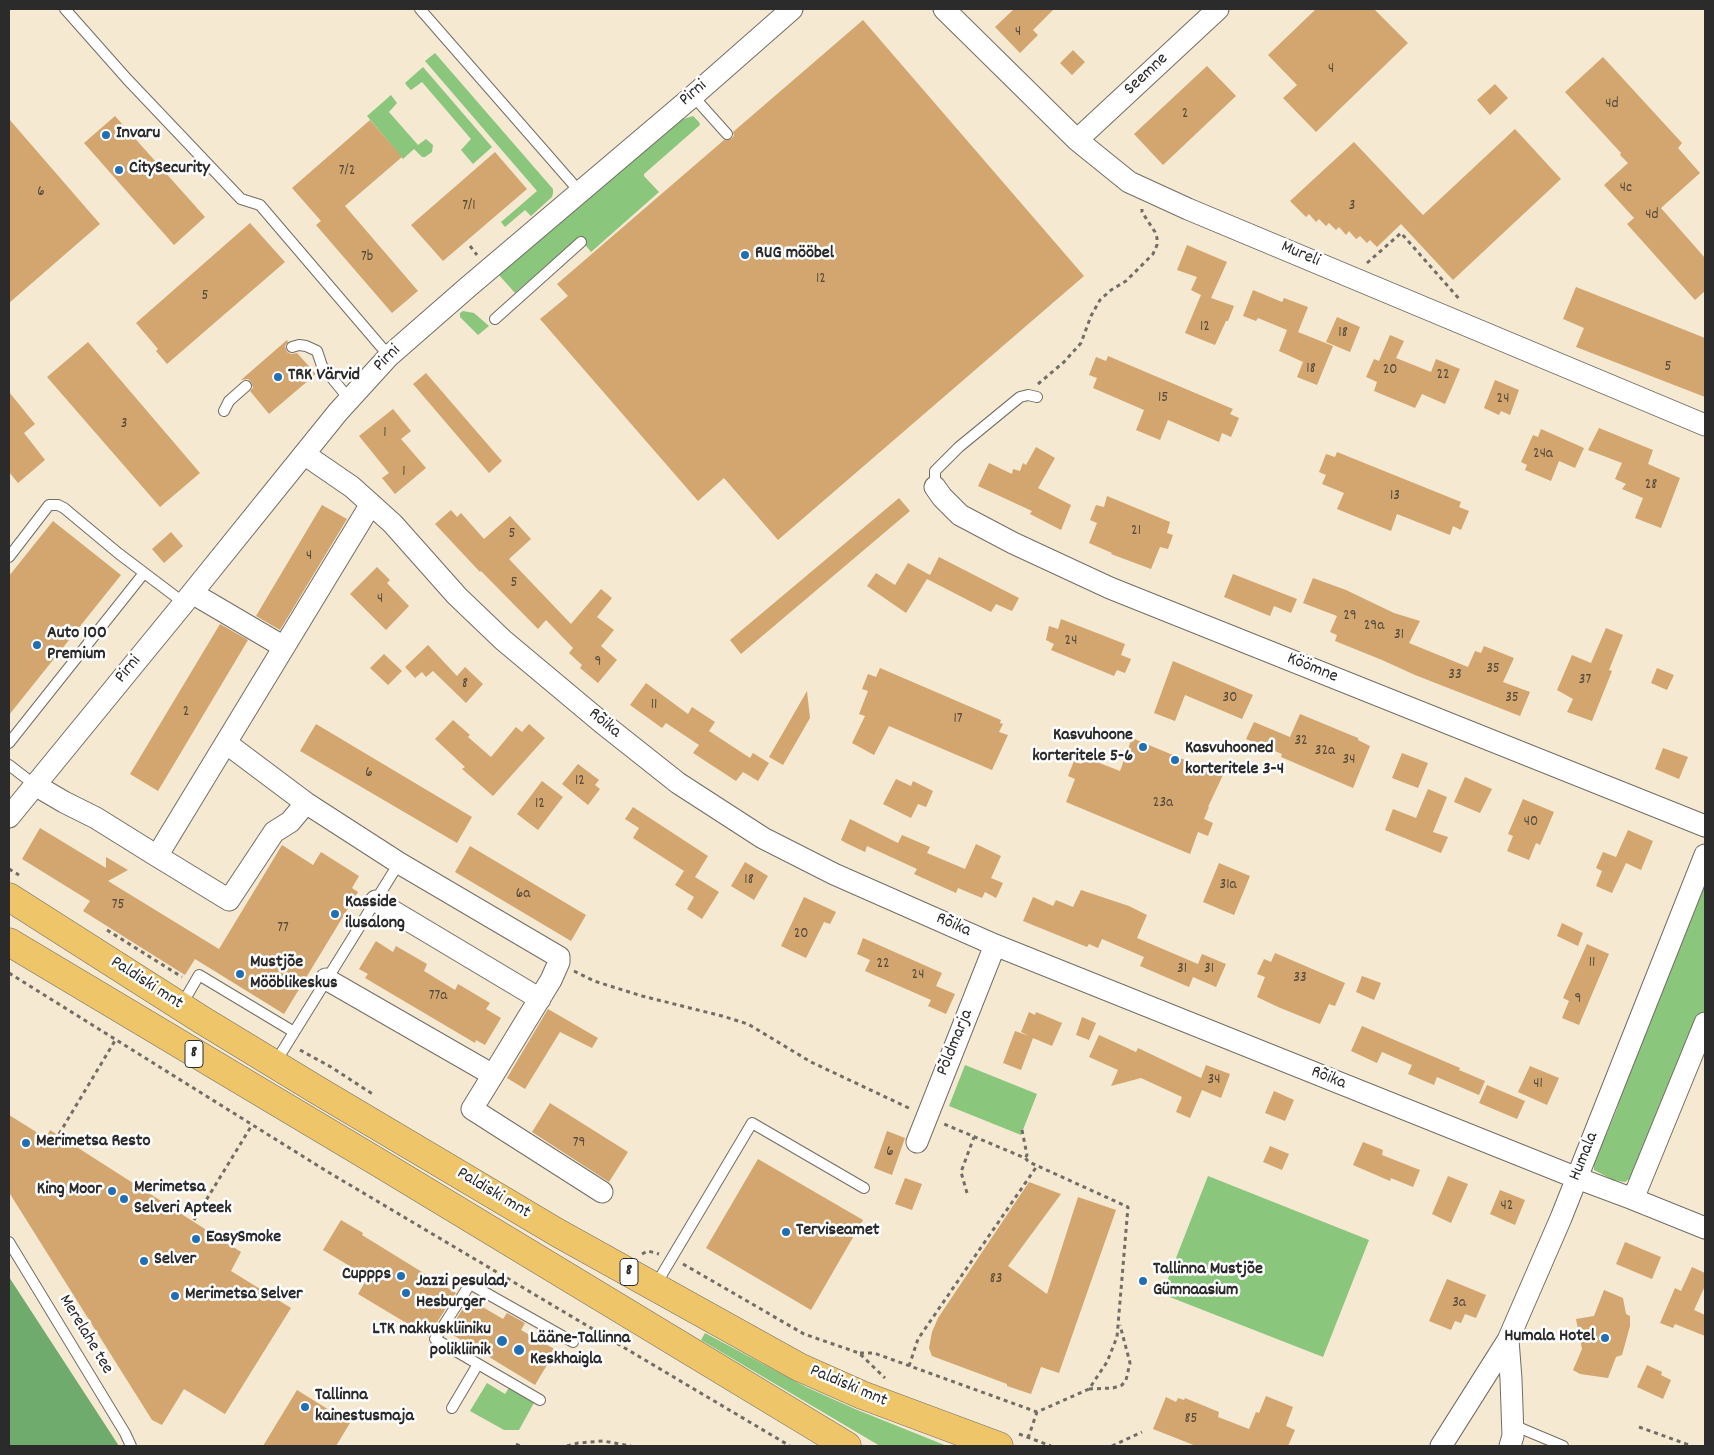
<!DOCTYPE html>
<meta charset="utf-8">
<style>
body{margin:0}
#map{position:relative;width:1714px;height:1455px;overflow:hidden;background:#f5e9d2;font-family:Dekko,sans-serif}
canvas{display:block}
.frame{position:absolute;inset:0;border:10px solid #2b2b2b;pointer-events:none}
</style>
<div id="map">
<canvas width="1714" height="1455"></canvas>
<div class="frame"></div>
</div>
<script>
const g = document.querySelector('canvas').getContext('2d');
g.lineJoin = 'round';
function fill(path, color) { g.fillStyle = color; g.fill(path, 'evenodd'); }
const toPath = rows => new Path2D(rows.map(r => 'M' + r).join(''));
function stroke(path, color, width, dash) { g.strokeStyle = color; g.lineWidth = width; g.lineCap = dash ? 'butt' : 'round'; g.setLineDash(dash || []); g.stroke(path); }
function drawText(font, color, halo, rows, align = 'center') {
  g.font = font + ' Dekko,sans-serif'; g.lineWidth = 5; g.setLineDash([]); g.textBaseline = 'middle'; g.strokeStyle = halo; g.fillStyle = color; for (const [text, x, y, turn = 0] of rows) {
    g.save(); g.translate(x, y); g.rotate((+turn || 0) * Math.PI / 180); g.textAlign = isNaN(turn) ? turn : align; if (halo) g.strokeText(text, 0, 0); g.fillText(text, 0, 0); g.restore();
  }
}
fill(toPath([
 [435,53,553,189,553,193,552,197,531,216,525,210,505,227,501,222,537,191,425,61],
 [423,67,492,147,473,164,461,150,471,139,422,82,411,90,407,86,405,83],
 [391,95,397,103,389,112,418,145,426,139,433,145,432,152,425,157,422,157,414,149,403,159,367,116],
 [693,116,699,122,700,125,644,174,644,176,659,192,591,252,579,237,515,293,498,274,677,121],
 [463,311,474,313,489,326,478,335,460,317,460,313],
 [1705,878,1705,1010,1636,1174,1625,1182,1613,1180,1594,1170,1594,1163,1617,1109,1622,1090],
 [965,1065,1037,1094,1021,1135,949,1106],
 [1208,1176,1369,1240,1323,1357,1162,1294],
 [705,1333,806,1387,855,1409,947,1446,880,1446,701,1340],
 [487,1383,505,1394,510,1386,535,1401,519,1430,504,1430,470,1411]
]), '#8ac67c');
fill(toPath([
 [9,1277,119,1446,9,1446]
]), '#6fab6c');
fill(toPath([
 [1014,9,1054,9,1033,30,1038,35,1020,53,995,27],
 [1316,9,1374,9,1408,43,1316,132,1283,98,1297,85,1268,55],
 [863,20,1084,276,778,540,724,478,698,501,540,319,568,296,557,284,724,140,731,139,734,136,733,132],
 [1073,50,1085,62,1072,75,1060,63],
 [1603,57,1682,143,1678,148,1700,173,1661,208,1705,258,1705,291,1695,300,1627,224,1634,218,1604,185,1628,163,1620,155,1621,153,1565,92],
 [1207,66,1236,96,1163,165,1134,134],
 [1495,84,1508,98,1490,115,1477,100],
 [115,116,205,217,174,245,84,143],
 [9,119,100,224,9,303],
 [370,120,402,157,345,206,418,291,392,313,316,225,321,221,292,188],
 [1515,129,1561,179,1453,280,1401,224,1377,247,1370,240,1367,243,1360,236,1356,239,1349,231,1346,235,1339,227,1336,230,1329,223,1326,226,1319,219,1316,222,1309,214,1306,217,1290,201,1354,142,1423,215],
 [495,152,527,189,443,261,411,225],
 [250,223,285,262,167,364,156,351,158,349,136,323],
 [1187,245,1227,262,1211,298,1234,306,1228,321,1226,321,1215,345,1185,333,1201,295,1203,296,1191,290,1197,277,1177,270],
 [1576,287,1705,338,1705,397,1576,347,1584,328,1563,319],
 [1253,290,1282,302,1284,298,1308,307,1298,332,1333,346,1317,385,1297,377,1303,362,1279,351,1287,330,1258,318,1256,321,1243,316],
 [1337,317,1360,327,1350,352,1326,342],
 [1390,335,1404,341,1396,358,1431,372,1436,359,1460,369,1445,404,1422,394,1415,408,1374,391,1377,382,1366,377,1374,359,1379,361],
 [287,340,288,342,285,346,287,352,291,354,297,353,316,374,269,414,250,391,253,388,251,382,248,379,241,380],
 [88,342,200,473,160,507,47,377],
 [1108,356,1233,409,1230,414,1239,418,1231,437,1222,433,1219,442,1168,420,1160,440,1136,430,1144,410,1093,388,1097,378,1089,375,1096,357,1106,361],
 [426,373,502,461,489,473,413,384],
 [1495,380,1519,390,1510,415,1501,411,1499,415,1484,408],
 [9,392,35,424,24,433,45,460,18,483,9,472],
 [393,409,411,431,401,439,426,468,395,494,382,478,389,473,359,436],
 [1599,428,1653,450,1648,464,1680,478,1661,528,1635,518,1643,498,1622,489,1626,484,1615,479,1622,463,1588,450],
 [1541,429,1584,448,1575,468,1559,461,1551,481,1525,470,1527,465,1521,462,1533,435,1538,437],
 [1036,447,1055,458,1038,488,1071,505,1061,530,1030,514,1032,511,978,486,989,463,1012,474,1013,469,1020,471,1023,463,1026,465],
 [1337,452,1461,502,1459,507,1469,511,1461,530,1453,526,1450,535,1397,514,1391,531,1337,509,1344,493,1322,484,1326,475,1319,472,1326,454,1335,457],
 [1107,496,1170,522,1167,533,1173,535,1168,549,1160,547,1151,569,1111,554,1112,553,1089,543,1097,523,1090,520,1096,505,1104,507],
 [899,498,910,511,741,654,730,640],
 [322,505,347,519,280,630,256,616],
 [451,510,457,517,461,513,484,539,510,516,531,539,509,559,571,624,601,589,612,598,597,617,614,630,601,646,617,660,598,683,580,668,582,665,569,653,573,648,546,620,538,629,481,571,480,572,435,524],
 [53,521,121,575,9,715,9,576],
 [171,532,183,546,164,563,152,549],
 [939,557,1019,598,1012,611,996,604,991,612,927,579,906,613,867,586,876,573,895,585,908,563,930,575],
 [377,567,390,580,387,583,409,606,386,630,350,594],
 [1233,574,1297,599,1291,613,1274,606,1270,616,1224,597],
 [1313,578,1346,590,1394,613,1420,621,1409,643,1468,667,1475,651,1481,653,1484,646,1514,658,1503,682,1530,692,1520,716,1415,675,1382,660,1335,641,1337,635,1330,632,1337,616,1303,603],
 [1061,619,1125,644,1121,655,1131,659,1125,673,1117,670,1114,676,1051,650,1054,644,1046,640,1049,626,1058,629],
 [220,624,248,640,158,791,130,774],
 [1606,628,1623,635,1609,670,1612,671,1592,721,1567,712,1573,699,1557,690,1572,655,1591,663],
 [428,645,457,676,465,667,483,684,466,703,433,671,426,677,422,672,415,678,405,667],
 [384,654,402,671,388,685,370,668],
 [1173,661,1253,695,1242,719,1185,695,1175,721,1154,713],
 [880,668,1001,720,1000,723,1003,724,999,732,1008,735,992,770,889,726,874,755,852,743,865,716,859,714,868,691,862,689,868,674,876,677],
 [1657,668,1674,675,1667,690,1651,683],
 [646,683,688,714,692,707,715,722,709,731,750,758,753,753,769,763,758,781,743,772,736,781,693,753,699,745,666,723,662,728,630,705],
 [807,691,810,718,783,765,769,757],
 [1300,714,1358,738,1358,740,1370,746,1353,788,1281,757,1282,754,1246,739,1254,722,1290,737],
 [453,720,470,735,468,737,491,757,516,727,522,732,529,724,545,738,493,796,462,769,465,767,435,739],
 [316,724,472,817,457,843,300,751],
 [1132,738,1197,765,1198,763,1223,775,1208,807,1209,807,1204,819,1213,823,1208,836,1198,832,1190,854,1066,802,1075,779,1068,776,1074,761,1081,764,1084,757,1120,771],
 [1663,748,1688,757,1679,779,1655,769],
 [1402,753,1428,763,1418,788,1392,778],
 [578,764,599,780,595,785,600,789,588,805,562,784],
 [1465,777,1492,789,1480,813,1454,802],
 [896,779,911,786,913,781,933,791,926,807,918,804,911,818,883,804],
 [542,781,563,797,538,830,517,814],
 [1428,789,1447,797,1433,832,1448,837,1441,853,1385,830,1393,809,1416,818],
 [1523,799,1554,812,1540,845,1536,843,1529,860,1507,851,1513,836,1508,834],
 [633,807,708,856,695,877,719,892,702,919,687,909,694,897,675,885,684,871,633,838,639,828,625,819],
 [850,819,898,843,902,835,930,847,927,853,965,869,976,844,1001,856,991,878,1003,883,996,898,985,892,982,898,958,888,956,893,914,874,917,869,867,846,865,852,846,843,841,840],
 [40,828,106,868,106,857,128,870,108,881,219,949,282,845,313,865,321,852,359,876,352,888,358,892,284,1014,195,959,185,975,83,911,90,901,22,859],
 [1628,830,1653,841,1641,870,1626,863,1612,893,1596,886,1602,871,1596,868,1603,852,1616,857],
 [470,846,586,915,571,941,455,872],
 [745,862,768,876,754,900,731,886],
 [1219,863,1250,876,1234,915,1203,902],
 [1081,890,1129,906,1147,915,1137,938,1198,964,1202,954,1226,964,1216,987,1193,977,1189,987,1140,966,1144,957,1102,939,1098,948,1089,944,1087,947,1023,921,1033,897,1053,906,1056,900,1073,907],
 [804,897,836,912,830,924,824,922,806,958,781,946],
 [1562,923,1583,933,1578,946,1557,936],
 [863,938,942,973,936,986,955,994,946,1014,928,1006,931,1000,865,971,870,960,857,954],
 [376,941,393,952,396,946,427,964,424,971,455,990,458,984,490,1003,486,1009,501,1018,485,1045,476,1040,475,1043,365,978,368,974,359,969],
 [1587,944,1609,954,1579,1025,1562,1018,1569,1001,1563,998],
 [1275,953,1345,983,1335,1006,1329,1004,1320,1024,1278,1007,1257,997,1265,977,1257,974,1264,959,1271,962],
 [1362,976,1381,983,1374,1000,1356,992],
 [548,1009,598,1038,592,1048,560,1032,525,1089,507,1078],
 [1029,1012,1035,1015,1036,1012,1062,1023,1052,1046,1033,1038,1021,1070,1003,1063,1015,1031,1029,1036,1021,1032],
 [1082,1017,1096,1023,1089,1040,1076,1035],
 [1362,1026,1460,1068,1459,1070,1485,1081,1479,1095,1437,1077,1434,1085,1408,1074,1412,1065,1382,1052,1377,1063,1351,1051],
 [1099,1035,1136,1052,1138,1048,1201,1078,1206,1065,1230,1074,1221,1098,1202,1090,1190,1118,1176,1112,1182,1097,1141,1078,1111,1086,1118,1070,1089,1057],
 [1530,1066,1559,1078,1547,1105,1518,1092],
 [1487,1085,1525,1101,1517,1119,1479,1103],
 [1274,1091,1294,1100,1285,1121,1265,1113],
 [550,1103,628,1152,609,1182,532,1132],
 [9,1115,46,1138,50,1130,241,1252,231,1271,291,1308,225,1414,184,1389,162,1425,152,1420,10,1194,9,1191],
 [887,1131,905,1138,892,1175,874,1168],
 [1363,1142,1383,1150,1382,1155,1420,1170,1413,1187,1391,1178,1390,1181,1353,1165],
 [1270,1146,1289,1154,1282,1170,1263,1162],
 [758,1159,863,1220,811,1310,706,1248],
 [1448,1176,1468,1184,1451,1223,1432,1214],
 [905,1178,922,1184,912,1210,895,1204],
 [1029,1182,1061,1194,1008,1266,1047,1294,1078,1197,1116,1210,1059,1373,1041,1367,1031,1394,1007,1386,1007,1384,932,1356,929,1348,932,1332,938,1318],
 [1500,1190,1525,1200,1515,1225,1490,1214],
 [341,1220,363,1233,362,1235,456,1293,428,1336,358,1294,368,1277,323,1250],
 [1625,1242,1661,1257,1652,1279,1616,1264],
 [1692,1267,1705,1273,1705,1286,1694,1310,1705,1315,1705,1336,1675,1324,1673,1328,1660,1323,1675,1288,1681,1291],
 [1447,1279,1486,1295,1476,1318,1465,1314,1461,1323,1455,1321,1451,1330,1429,1321],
 [1604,1290,1623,1298,1626,1314,1630,1316,1630,1326,1622,1355,1616,1357,1608,1378,1580,1374,1573,1370,1582,1349,1576,1319,1594,1316],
 [469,1299,503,1319,507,1313,525,1323,521,1330,556,1350,535,1385,448,1332],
 [1647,1365,1662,1372,1661,1375,1671,1380,1663,1399,1637,1387],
 [297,1390,350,1423,336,1446,263,1446],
 [1266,1396,1293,1407,1286,1426,1295,1430,1288,1446,1196,1446,1153,1429,1166,1397,1176,1402,1178,1398,1184,1400,1185,1398,1219,1412,1218,1417,1249,1429,1256,1412,1259,1413]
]), '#d2a66e');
const lane = toPath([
 [65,9,127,79,241,199,260,205,389,356],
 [420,9,580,192],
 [693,96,727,134],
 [495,319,581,242],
 [292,347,299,345,306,346,317,351,322,366,350,400],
 [224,411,229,401,246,386],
 [935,487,935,471,959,447,1020,397,1028,395,1037,397],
 [9,557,49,505,58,505,64,508,118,553,184,603],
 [9,743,144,573],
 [9,765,35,785],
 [181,1006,199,975,294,1032],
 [275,1063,399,863],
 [9,1242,125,1433,131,1446],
 [655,1286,752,1123,864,1188],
 [540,1400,435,1339,470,1284,573,1342],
 [452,1408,478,1364],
 [1513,1425,1563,1446]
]);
const street = toPath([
 [944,9,1077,140,1129,182,1188,209,1705,425],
 [1077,140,1218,9],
 [304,454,352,487,371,504,393,524,457,596,503,640,601,722,678,783,763,838,834,874,995,945,1577,1178,1633,1199,1705,1228],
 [935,487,942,497,960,515,1013,543,1110,588,1705,826],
 [192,593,284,647],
 [226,743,306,803,399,863,559,957,559,962,551,980,493,1075,326,979],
 [35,785,64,802,96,818,157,856,371,504],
 [9,817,184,603,338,412,389,356,468,287,693,96,792,9],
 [157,856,229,900,274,832,290,822,306,803],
 [376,901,540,999],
 [493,1075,472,1109,602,1192],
 [917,1142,995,945],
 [1633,1199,1705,1023],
 [1508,1340,1511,1379,1513,1436,1510,1446],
 [1441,1446,1508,1340,1561,1218,1705,855]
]);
const primary = toPath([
 [9,897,202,1020,317,1090,558,1233,799,1367,862,1395,999,1446],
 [9,942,381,1164,847,1446]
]);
stroke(lane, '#726e65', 12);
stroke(street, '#726e65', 23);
stroke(primary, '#726e65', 29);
stroke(toPath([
 [470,246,477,255],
 [1367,263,1401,233,1461,301],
 [1038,384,1064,362,1081,343,1091,316,1100,300,1111,290,1126,281,1153,254,1157,245,1157,238,1155,232,1142,212,1142,209],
 [9,869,19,875],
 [107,930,182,977],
 [574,971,594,981,642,996,722,1016,748,1024,811,1062,911,1109],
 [9,973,328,1172,790,1446],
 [300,1050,331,1067,374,1095],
 [1022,1130,1027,1155,1025,1158],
 [59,1134,116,1039],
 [967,1193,961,1172,974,1137],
 [194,1220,252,1125],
 [642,1254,648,1251,659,1254],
 [683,1264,804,1334,859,1353,885,1378],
 [860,1353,874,1353,1037,1412,1089,1389,1107,1362,1117,1337,1128,1207,1029,1162,1025,1158,944,1124],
 [909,1366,918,1339,1037,1166],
 [1089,1389,1113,1388,1122,1385,1126,1380,1130,1363,1120,1325],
 [1639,1427,1692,1446],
 [1019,1434,1051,1446],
 [1028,1438,1037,1412],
 [516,1444,520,1446],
 [567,1446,578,1443,603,1441,631,1446],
 [1112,1446,1142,1432]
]), '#726e65', 3, [4, 4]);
stroke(lane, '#fff', 10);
stroke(street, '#fff', 21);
stroke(primary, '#eec569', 28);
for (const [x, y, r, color] of [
 [106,135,5,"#1f6fb2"],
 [119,170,5,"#1f6fb2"],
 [745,255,5,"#1f6fb2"],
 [278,377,5,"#1f6fb2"],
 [37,645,5,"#1f6fb2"],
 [1143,747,5,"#1f6fb2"],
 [1175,760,5,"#1f6fb2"],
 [335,914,5,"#1f6fb2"],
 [240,974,5,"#1f6fb2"],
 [26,1143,5,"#1f6fb2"],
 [112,1191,5,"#1f6fb2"],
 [124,1199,5,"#1f6fb2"],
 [786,1232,5,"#1f6fb2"],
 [196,1239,5,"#1f6fb2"],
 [144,1261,5,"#1f6fb2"],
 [401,1276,5,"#1f6fb2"],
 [1143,1281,5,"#1f6fb2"],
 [406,1293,5,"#1f6fb2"],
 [175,1296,5,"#1f6fb2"],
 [1605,1338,5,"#1f6fb2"],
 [502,1341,6,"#1f6fb2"],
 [519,1350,6,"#1f6fb2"],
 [305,1407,5,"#1f6fb2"]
]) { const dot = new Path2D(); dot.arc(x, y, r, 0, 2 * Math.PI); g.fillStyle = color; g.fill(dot); stroke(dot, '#fff', 2); }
drawText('15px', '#554a3c', null, [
 ["4",1018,33],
 ["4",1331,70],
 ["4d",1612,105],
 ["2",1185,115],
 ["7/2",347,172],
 ["4c",1626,189],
 ["6",41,193],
 ["7/1",469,207],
 ["3",1352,207],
 ["4d",1652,216],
 ["7b",367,258],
 ["12",821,280],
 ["5",205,297],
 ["12",1205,328],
 ["18",1343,334],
 ["5",1668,368],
 ["18",1311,370],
 ["20",1390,371],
 ["22",1443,376],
 ["15",1163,399],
 ["24",1503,400],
 ["3",124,425],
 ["1",385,434],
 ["24a",1543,455],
 ["1",404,473],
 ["28",1651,486],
 ["13",1395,497],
 ["21",1136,532],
 ["5",512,535],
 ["4",309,557],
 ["5",514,584],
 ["4",380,600],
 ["29",1350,617],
 ["29a",1374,627],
 ["31",1399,636],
 ["24",1071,642],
 ["9",598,663],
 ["35",1493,670],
 ["33",1455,676],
 ["37",1585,681],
 ["8",465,685],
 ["30",1230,699],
 ["35",1512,699],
 ["11",654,706],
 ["2",186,713],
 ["17",958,720],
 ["32",1301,742],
 ["32a",1325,752],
 ["34",1349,761],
 ["6",369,774],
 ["12",580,782],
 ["23a",1163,804],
 ["12",540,805],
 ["40",1531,823],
 ["18",749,881],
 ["31a",1228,886],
 ["6a",523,895],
 ["75",118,906],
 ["77",283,929],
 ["20",801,935],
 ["11",1592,964],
 ["22",883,965],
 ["31",1182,970],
 ["31",1209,970],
 ["24",918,976],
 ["33",1300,979],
 ["77a",438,997],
 ["9",1578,1000],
 ["34",1214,1081],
 ["41",1538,1085],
 ["79",579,1144],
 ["6",890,1153],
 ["42",1507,1207],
 ["83",996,1280],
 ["3a",1459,1304],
 ["85",1191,1420]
]);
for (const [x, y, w] of [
 [194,1054,18],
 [629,1272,18]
]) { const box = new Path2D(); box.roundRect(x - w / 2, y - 13.5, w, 27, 4); g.fillStyle = '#fff'; g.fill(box); stroke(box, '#2b2b2b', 1); }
drawText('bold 16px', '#2b2b2b', null, [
 ["8",194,1054],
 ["8",629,1272]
]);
drawText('18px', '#2b2b2b', '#fff', [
 ["Seemne",1147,75,-43],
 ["Pirni",694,94,-41],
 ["Mureli",1300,255,23],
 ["Pirni",388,359,-45],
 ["Köömne",1312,669,22],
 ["Pirni",129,670,-51],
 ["Rõika",604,724,39],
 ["Rõika",953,926,24],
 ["Paldiski mnt",146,984,33],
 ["Põldmarja",956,1043,-68],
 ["Rõika",1328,1079,22],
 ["Humala",1585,1157,-68],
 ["Paldiski mnt",493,1194,31],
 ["Merelahe tee",85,1335,59],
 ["Paldiski mnt",848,1387,23]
]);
drawText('bold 18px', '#2b2b2b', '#fff', [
 ["Invaru",116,135],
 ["CitySecurity",129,170],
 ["RUG mööbel",755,255],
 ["TRK Värvid",288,377],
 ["Auto 100",47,635],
 ["Premium",47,656],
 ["Kasvuhoone",1133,737,"right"],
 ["korteritele 5-6",1133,758,"right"],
 ["Kasvuhooned",1185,750],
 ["korteritele 3-4",1185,771],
 ["Kasside",345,904],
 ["ilusalong",345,925],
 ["Mustjõe",250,964],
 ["Mööblikeskus",250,985],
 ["Merimetsa Resto",36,1143],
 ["Merimetsa",134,1189],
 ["Selveri Apteek",134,1210],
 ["King Moor",102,1191,"right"],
 ["Terviseamet",796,1232],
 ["EasySmoke",206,1239],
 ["Selver",154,1261],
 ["Tallinna Mustjõe",1153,1271],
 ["Gümnaasium",1153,1292],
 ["Cuppps",391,1276,"right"],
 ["Jazzi pesulad,",416,1283],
 ["Hesburger",416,1304],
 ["Merimetsa Selver",185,1296],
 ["LTK nakkuskliiniku",491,1331,"right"],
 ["polikliinik",491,1352,"right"],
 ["Humala Hotel",1595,1338,"right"],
 ["Lääne-Tallinna",530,1340],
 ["Keskhaigla",530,1361],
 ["Tallinna",315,1397],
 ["kainestusmaja",315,1418]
], 'left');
</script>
